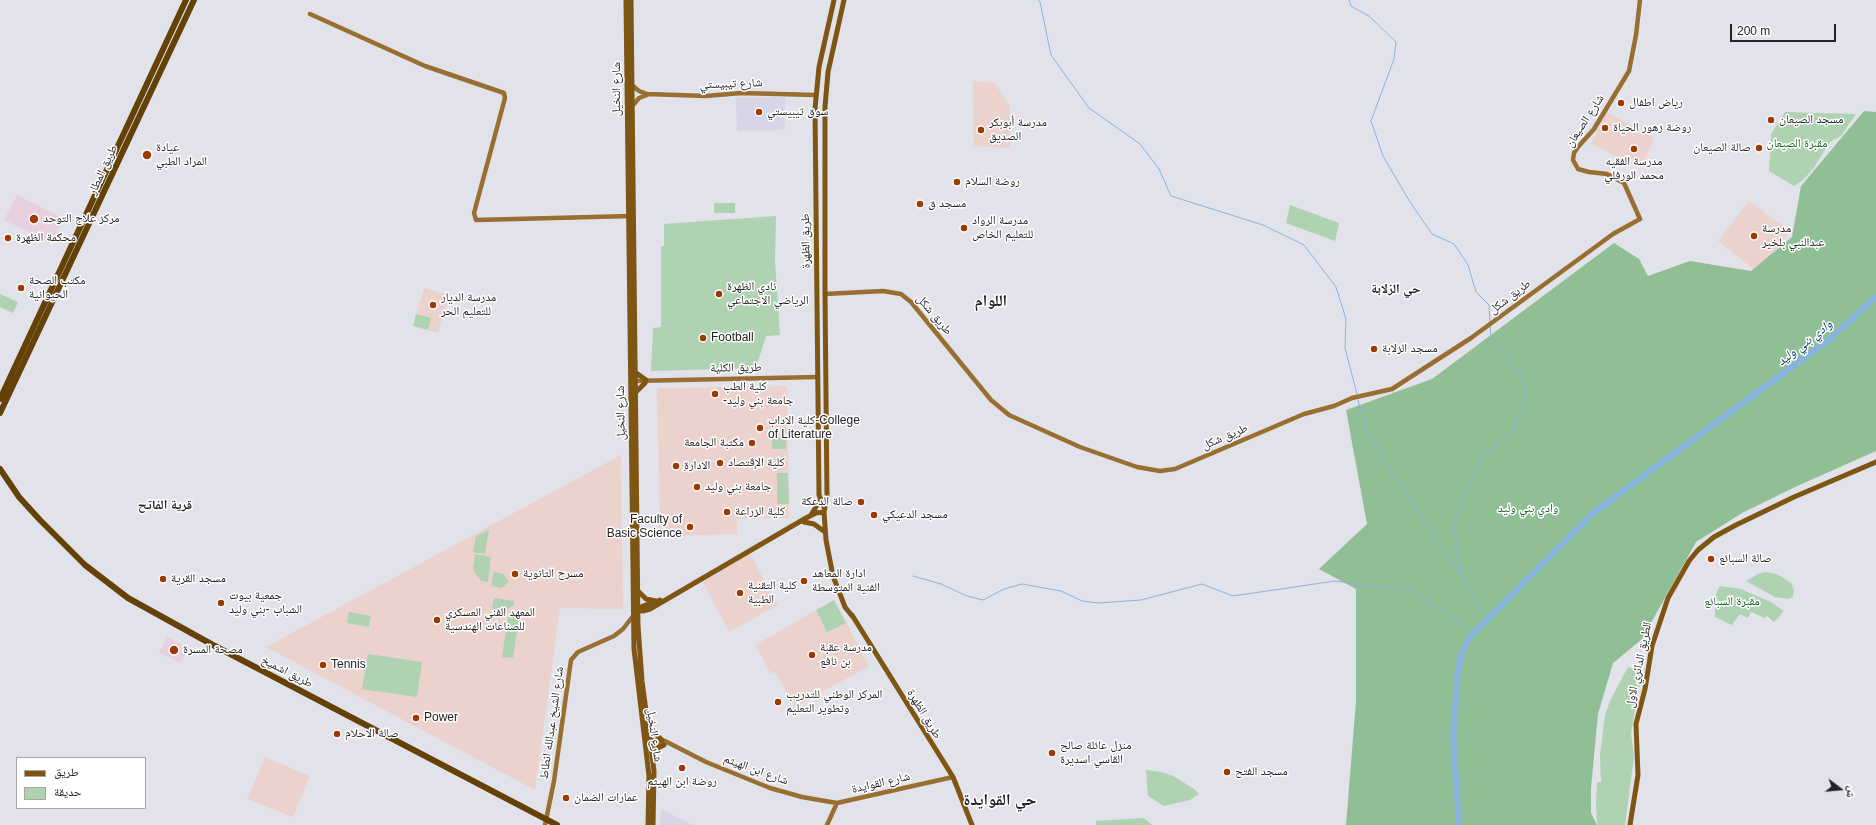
<!DOCTYPE html>
<meta charset="utf-8">
<style>
body{margin:0}
#map{position:relative;width:1876px;height:825px;overflow:hidden;background:#e2e2ea;font-family:Arial,"Noto Naskh Arabic",sans-serif}
canvas{display:block}
.legend{position:absolute;left:16px;top:757px;width:130px;height:52px;box-sizing:border-box;background:#fff;border:1px solid #a7a7a8;margin:0;padding:5px 7px;list-style:none;font-size:12px;color:#232326}
.legend li{display:flex;align-items:center;gap:8px;height:20px}
.legend b{width:20px;border:1px solid #a7a7a8}
.north{position:absolute;left:1820px;top:769px;width:40px;height:40px;-webkit-text-stroke:3px #fff;paint-order:stroke;rotate:106deg;font-size:11px;font-weight:700;line-height:16px;text-align:center;color:#232326}
.north::after{content:'';display:block;margin:auto;width:14px;height:18px;background:#232326;clip-path:polygon(50% 0,100% 100%,50% 72%,0 100%)}
.scale{position:absolute;left:1730px;top:24px;width:106px;height:18px;box-sizing:border-box;border:2px solid #232326;border-top:0;padding-left:5px;font-size:12px;line-height:14px;white-space:nowrap;color:#232326;-webkit-text-stroke:3px #fff;paint-order:stroke}
</style>
<div id="map">
<canvas width="1876" height="825"></canvas>
<ul class="legend">
<li><b style="height:5px;background:#7e5513"></b>طريق</li>
<li><b style="height:11px;background:#aed2b2"></b>حديقة</li>
</ul>
<div class="north">ش</div>
<div class="scale">200 m</div>
</div>
<script>
const g = document.querySelector('canvas').getContext('2d');
g.lineJoin = 'round';
function fill(path, color) { g.fillStyle = color; g.fill(path, 'evenodd'); }
const toPath = rows => new Path2D(rows.map(r => 'M' + r).join(''));
function stroke(path, color, width, dash) { g.strokeStyle = color; g.lineWidth = width; g.lineCap = dash ? 'butt' : 'round'; g.setLineDash(dash || []); g.stroke(path); }
function drawText(font, color, halo, rows, align = 'center') {
  g.font = font + ' Arial,"Noto Naskh Arabic",sans-serif'; g.lineWidth = 3; g.setLineDash([]); g.textBaseline = 'middle'; g.strokeStyle = halo; g.fillStyle = color; for (const [text, x, y, turn = 0] of rows) {
    g.save(); g.translate(x, y); g.rotate((+turn || 0) * Math.PI / 180); g.textAlign = isNaN(turn) ? turn : align; if (halo) g.strokeText(text, 0, 0); g.fillText(text, 0, 0); g.restore();
  }
}
fill(toPath([
 [785,97,785,130,737,131,736,98],
 [661,809,693,825,660,825]
]), '#d6d6e6');
fill(toPath([
 [973,81,995,83,1010,107,1010,148,974,146],
 [1607,112,1655,138,1641,168,1591,144],
 [1749,201,1790,231,1759,273,1718,241],
 [424,288,449,295,438,333,413,326],
 [787,386,789,518,737,519,737,534,660,536,657,388],
 [621,455,623,609,560,608,535,790,266,647],
 [750,554,778,605,729,632,703,582],
 [834,600,869,666,795,707,775,672,771,674,755,645],
 [265,757,310,776,293,817,247,799]
]), '#ecd2cd');
fill(toPath([
 [17,195,64,219,51,243,4,220],
 [167,637,189,648,180,663,159,652]
]), '#e8d1de');
fill(toPath([
 [1785,112,1856,114,1841,136,1830,142,1813,169,1803,180,1794,186,1769,171,1771,134],
 [714,203,735,203,735,213,714,213],
 [1290,205,1339,223,1335,241,1286,223],
 [776,216,775,260,780,335,766,336,756,368,651,371,653,328,661,327,661,246,664,246,664,224],
 [0,294,18,302,13,313,0,307],
 [416,314,431,318,428,330,413,326],
 [786,437,786,449,772,449,772,438],
 [777,473,788,473,789,504,777,504],
 [489,530,485,554,473,552,476,536],
 [475,554,491,557,488,582,481,581,473,570],
 [494,572,503,574,509,582,501,588,491,586],
 [1765,572,1777,574,1791,583,1794,590,1793,597,1788,599,1775,597,1746,581,1758,574],
 [1720,586,1741,589,1752,594,1771,602,1784,611,1774,622,1767,616,1765,618,1751,612,1748,618,1740,614,1732,625,1715,617,1715,609,1718,604,1714,598],
 [494,598,514,601,514,605,505,611,492,609],
 [834,600,846,623,827,632,816,610],
 [349,612,371,616,369,627,347,623],
 [508,616,519,617,513,658,502,657],
 [368,654,422,662,417,697,362,689],
 [1628,667,1642,671,1631,733,1634,756,1625,825,1598,825,1597,824,1596,804,1597,782,1601,782,1600,755,1605,715,1610,701],
 [1146,770,1161,772,1173,776,1194,789,1199,794,1190,800,1164,806,1148,796],
 [1144,818,1152,825,1096,825,1096,821]
]), '#aed2b2');
fill(toPath([
 [1864,111,1876,112,1876,451,1795,487,1742,513,1696,542,1642,639,1613,663,1598,714,1591,788,1591,813,1597,825,1346,825,1356,701,1356,589,1319,569,1367,524,1346,410,1432,379,1614,243,1639,259,1648,276,1690,261,1751,271,1792,237,1801,186]
]), '#90bf95');
stroke(toPath([
 [1038,0,1040,2,1051,55,1089,108,1140,144,1159,169,1171,196,1263,225,1304,245,1336,287,1346,319,1345,348,1357,394],
 [1349,0,1351,6,1369,16,1396,42,1394,59,1371,121,1383,156,1410,202,1432,234,1454,244,1468,265,1476,292,1489,305,1490,323],
 [1358,400,1366,431,1488,618],
 [913,576,941,584,967,596,983,600,1004,589,1022,584,1061,591,1082,601,1098,603,1141,600,1202,584,1233,596,1335,581,1414,591,1474,633],
 [1462,578,1454,525,1467,488,1484,455,1511,433,1526,402,1520,373,1491,338,1490,326]
]), '#87b3de', 1);
stroke(toPath([
 [1459,825,1453,736,1458,670,1462,653,1469,638,1593,513,1830,339,1876,297]
]), '#87b3de', 6);
stroke(toPath([
 [310,14,425,66,504,93,505,98,474,213,476,220,631,216],
 [633,86,639,91,647,94,706,96,741,93,816,95],
 [634,104,639,98,647,95],
 [825,294,883,291,901,294,911,302,991,400,1009,415,1080,447,1137,467,1160,471,1175,469,1304,414,1334,406,1352,398,1392,389,1471,338,1613,234,1640,219,1624,183,1607,174,1589,172,1578,169,1573,160,1574,153,1578,147,1594,129,1629,71,1636,35,1640,0],
 [632,381,818,377],
 [647,740,665,741,706,762,770,788,802,797,837,803,953,777],
 [647,746,664,745],
 [545,825,554,781,571,660,578,652,614,636,623,629,633,616],
 [827,825,837,803]
]), '#986e31', 4.5);
stroke(toPath([
 [626,0,634,649,649,776,648,825],
 [631,0,638,626,642,681,654,771,653,825],
 [844,0,828,72,825,107,825,294,827,497,824,512,826,540,833,576,845,607,853,617],
 [635,372,646,380],
 [636,392,645,383],
 [824,507,819,495,815,109,819,67,834,0],
 [811,515,820,500],
 [804,522,814,524,825,532],
 [638,591,646,599,656,601],
 [636,610,643,611,650,609,806,518,816,513,824,512],
 [637,611,643,606,660,600],
 [852,615,953,777,972,825],
 [648,727,662,740],
 [652,757,656,749,664,745],
 [1630,825,1638,775,1636,724,1645,689,1652,646,1668,598,1689,561,1698,550,1714,537,1736,525,1794,497,1876,462]
]), '#7e5513', 5);
stroke(toPath([
 [0,399,186,0],
 [0,413,194,0],
 [0,469,19,497,40,520,85,565,128,598,213,645,557,825]
]), '#644106', 6);
for (const [x, y, r, color] of [
 [1621,103,4,"#9d3903"],
 [759,112,4,"#9d3903"],
 [1771,120,4,"#9d3903"],
 [1605,128,4,"#9d3903"],
 [981,130,4,"#9d3903"],
 [1759,148,4,"#9d3903"],
 [1634,149,4,"#9d3903"],
 [147,155,5,"#9d3903"],
 [957,182,4,"#9d3903"],
 [920,204,4,"#9d3903"],
 [34,219,5,"#9d3903"],
 [964,228,4,"#9d3903"],
 [1754,236,4,"#9d3903"],
 [8,238,4,"#9d3903"],
 [21,288,4,"#9d3903"],
 [719,294,4,"#9d3903"],
 [433,305,4,"#9d3903"],
 [703,338,4,"#9d3903"],
 [1374,349,4,"#9d3903"],
 [715,394,4,"#9d3903"],
 [760,428,4,"#9d3903"],
 [752,443,4,"#9d3903"],
 [720,463,4,"#9d3903"],
 [676,466,4,"#9d3903"],
 [697,487,4,"#9d3903"],
 [861,502,4,"#9d3903"],
 [727,512,4,"#9d3903"],
 [874,515,4,"#9d3903"],
 [690,527,4,"#9d3903"],
 [1711,559,4,"#9d3903"],
 [515,574,4,"#9d3903"],
 [163,579,4,"#9d3903"],
 [804,581,4,"#9d3903"],
 [740,593,4,"#9d3903"],
 [221,603,4,"#9d3903"],
 [437,620,4,"#9d3903"],
 [174,650,5,"#9d3903"],
 [812,655,4,"#9d3903"],
 [323,665,4,"#9d3903"],
 [778,702,4,"#9d3903"],
 [416,718,4,"#9d3903"],
 [337,734,4,"#9d3903"],
 [1052,753,4,"#9d3903"],
 [682,768,4,"#9d3903"],
 [1227,772,4,"#9d3903"],
 [566,798,4,"#9d3903"]
]) { const dot = new Path2D(); dot.arc(x, y, r, 0, 2 * Math.PI); g.fillStyle = color; g.fill(dot); stroke(dot, '#fff', 1.5); }
drawText('12px', '#232326', '#fff', [
 ["شارع تيبيستي",731,84,-2],
 ["شارع النخيل",617,89,-90],
 ["شارع الصيعان",1585,121,-57],
 ["طريق المطار",103,170,-65],
 ["طريق الظهرة",806,241,-91],
 ["طريق شكل",1510,297,-37],
 ["طريق شكل",934,315,50],
 ["طريق الكلية",736,368,-1],
 ["شارع النخيل",621,413,-91],
 ["طريق شكل",1225,437,-23],
 ["الطريق الدائري الاول",1639,665,-78],
 ["طريق اشميخ",287,672,27],
 ["طريق الظهرة",924,714,59],
 ["شارع الشيخ عبدالله انطاط",552,723,-82],
 ["شارع النخيل",654,735,82],
 ["شارع ابن الهيثم",756,770,20],
 ["شارع القوايدة",881,783,-13]
]);
drawText('12px', '#232326', '#fff', [
 ["رياض اطفال",1629,103],
 ["سوق تيبيستي",767,112],
 ["مسجد الصيعان",1779,120],
 ["مدرسة أبوبكر",989,123],
 ["الصديق",989,137],
 ["روضة زهور الحياة",1613,128],
 ["عيادة",156,148],
 ["المراد الطبي",156,162],
 ["صالة الصيعان",1751,148,"right"],
 ["مدرسة الفقيه",1634,162,"center"],
 ["محمد الورفلي",1634,176,"center"],
 ["روضة السلام",965,182],
 ["مسجد ق",928,204],
 ["مركز علاج التوحد",43,219],
 ["مدرسة الرواد",972,221],
 ["للتعليم الخاص",972,235],
 ["مدرسة",1762,229],
 ["عبدالنبي بلخير",1762,243],
 ["محكمة الظهرة",16,238],
 ["مكتب الصحة",29,281],
 ["الحيوانية",29,295],
 ["نادي الظهرة",727,287],
 ["الرياضي الاجتماعي",727,301],
 ["مدرسة الديار",441,298],
 ["للتعليم الحر",441,312],
 ["Football",711,338],
 ["مسجد الزلابة",1382,349],
 ["كلية الطب",723,387],
 ["-جامعة بني وليد",723,401],
 ["كلية الاداب-College",768,421],
 ["of Literature",768,435],
 ["مكتبة الجامعة",744,443,"right"],
 ["كلية الإقتصاد",728,463],
 ["ِالادارة",684,466],
 ["جامعة بني وليد",705,487],
 ["صالة الدعكة",853,502,"right"],
 ["كلية الزراعة",735,512],
 ["مسجد الدعيكي",882,515],
 ["Faculty of",682,520,"right"],
 ["Basic Science",682,534,"right"],
 ["صالة السبائع",1719,559],
 ["مسرح الثانوية",523,574],
 ["ادارة المعاهد",812,574],
 ["الفنية المتوسطة",812,588],
 ["مسجد القرية",171,579],
 ["كلية التقنية",748,586],
 ["الطبية",748,600],
 ["جمعية بيوت",229,596],
 ["الشباب -بني وليد",229,610],
 ["المعهد الفني العسكري",445,613],
 ["للصناعات الهندسية",445,627],
 ["مدرسة عقبة",820,648],
 ["بن نافع",820,662],
 ["مصحة المسرة",183,650],
 ["Tennis",331,665],
 ["المركز الوطني للتدريب",786,695],
 ["وتطوير التعليم",786,709],
 ["Power",424,718],
 ["صالة الاحلام",345,734],
 ["منزل عائلة صالح",1060,746],
 ["القاسي اسديرة",1060,760],
 ["مسجد الفتح",1235,772],
 ["روضة ابن الهيثم",682,782,"center"],
 ["عمارات الضمان",574,798]
], 'left');
drawText('12px', '#175d29', '#fff', [
 ["مقبرة الصيعان",1797,144],
 ["وادي بني وليد",1528,509],
 ["مقبرة السبائع",1732,602]
]);
drawText('bold 13px', '#232326', '#fff', [
 ["حي الزلابة",1396,289],
 ["قرية الفاتح",165,505]
]);
drawText('italic 13px', '#03365e', '#fff', [
 ["وادي بني وليد",1805,343,-38]
]);
drawText('bold 16px', '#232326', '#fff', [
 ["اللوام",991,302],
 ["حي القوايدة",1000,801]
]);
</script>
